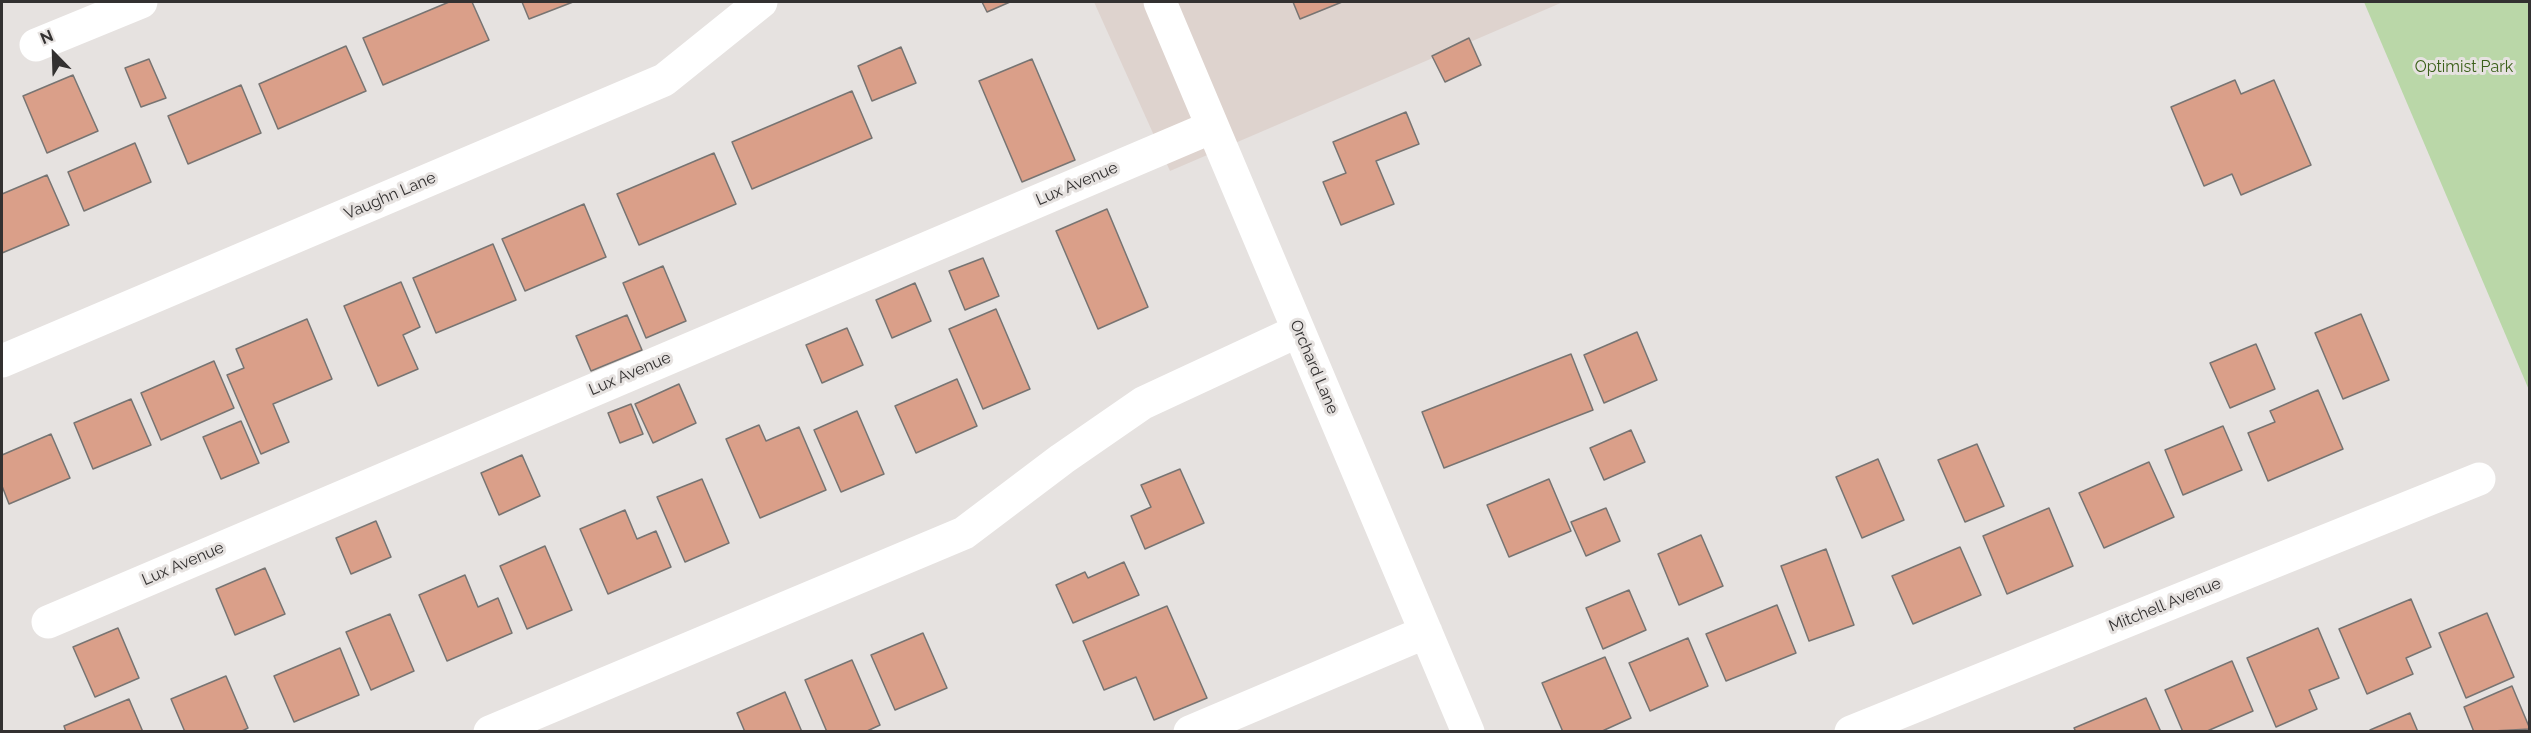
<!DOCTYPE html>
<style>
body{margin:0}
#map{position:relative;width:2531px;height:733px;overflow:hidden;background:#e6e2e0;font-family:Raleway,sans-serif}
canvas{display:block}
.frame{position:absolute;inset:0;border:3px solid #333131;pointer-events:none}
.north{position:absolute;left:24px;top:24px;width:60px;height:60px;-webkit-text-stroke:4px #e6e2e0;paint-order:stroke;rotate:337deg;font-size:16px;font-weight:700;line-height:24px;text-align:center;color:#333131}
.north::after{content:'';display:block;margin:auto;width:21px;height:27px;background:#333131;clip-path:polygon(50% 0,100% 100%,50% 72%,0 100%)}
</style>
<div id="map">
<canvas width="2531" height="733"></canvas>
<div class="frame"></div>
<div class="north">N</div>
</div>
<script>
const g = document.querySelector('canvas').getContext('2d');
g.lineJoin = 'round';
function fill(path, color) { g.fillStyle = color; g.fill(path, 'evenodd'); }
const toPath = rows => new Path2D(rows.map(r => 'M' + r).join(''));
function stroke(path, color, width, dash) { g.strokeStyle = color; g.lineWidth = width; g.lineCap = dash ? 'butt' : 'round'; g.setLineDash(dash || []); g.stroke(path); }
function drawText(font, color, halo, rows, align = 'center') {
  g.font = font + ' Raleway,sans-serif'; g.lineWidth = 6; g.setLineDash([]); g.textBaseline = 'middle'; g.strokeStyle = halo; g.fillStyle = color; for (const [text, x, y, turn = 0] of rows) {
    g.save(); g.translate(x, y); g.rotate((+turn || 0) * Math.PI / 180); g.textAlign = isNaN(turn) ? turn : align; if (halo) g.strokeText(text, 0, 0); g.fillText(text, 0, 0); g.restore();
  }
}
fill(toPath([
 [1094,2,1563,2,1170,171]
]), '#ded3ce');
fill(toPath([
 [2364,2,2529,2,2529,390]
]), '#bad7a8');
const building = toPath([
 [449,2,472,2,489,40,383,85,363,38,449,2],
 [522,2,573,2,529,19,522,2],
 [982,2,1010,2,987,12,982,2],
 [1293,2,1342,2,1300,19,1293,2],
 [1469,38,1481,65,1445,82,1432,56,1469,38],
 [346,46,366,91,278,129,259,84,346,46],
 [901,47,916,83,872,101,858,66,901,47],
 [149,59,166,98,141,107,125,68,149,59],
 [1032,59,1075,160,1022,182,979,81,1032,59],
 [73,75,98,131,47,153,23,96,73,75],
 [2235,80,2241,94,2274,80,2311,165,2241,195,2232,174,2204,186,2171,107,2235,80],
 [241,85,261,133,188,164,168,116,241,85],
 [852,91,872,138,752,189,732,142,852,91],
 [1406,112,1419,144,1376,161,1394,204,1341,225,1323,182,1346,173,1333,142,1406,112],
 [135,143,151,182,84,211,68,172,135,143],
 [714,153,736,204,639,245,617,194,714,153],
 [47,175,69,225,2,253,2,194,47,175],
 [584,204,606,257,525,291,502,239,584,204],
 [1107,209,1148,307,1098,329,1056,231,1107,209],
 [493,244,516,300,436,333,413,278,493,244],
 [983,258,999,296,965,310,949,271,983,258],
 [663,266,686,321,646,338,623,283,663,266],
 [401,282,420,327,403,335,418,369,378,386,344,306,401,282],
 [915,283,931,321,892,338,876,300,915,283],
 [996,309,1030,389,983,409,949,329,996,309],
 [2361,314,2389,380,2343,399,2315,333,2361,314],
 [627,315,642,350,591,371,576,336,627,315],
 [307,319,332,379,273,404,289,442,261,454,227,375,244,368,236,349,307,319],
 [847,328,863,365,822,383,806,345,847,328],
 [1637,332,1657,380,1604,403,1584,355,1637,332],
 [2256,344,2275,389,2230,408,2210,363,2256,344],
 [1571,354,1593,410,1444,468,1422,412,1571,354],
 [214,361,234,408,161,440,141,393,214,361],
 [957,379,977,426,916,453,895,406,957,379],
 [679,384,696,423,653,443,635,404,679,384],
 [2318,390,2343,449,2268,481,2248,433,2275,422,2270,411,2318,390],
 [131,399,151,445,93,469,74,423,131,399],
 [631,404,643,434,620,443,608,413,631,404],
 [857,411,884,474,841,492,814,430,857,411],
 [241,421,259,463,221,479,203,437,241,421],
 [759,425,766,441,799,427,826,490,760,518,726,439,759,425],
 [2223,426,2242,470,2183,495,2165,450,2223,426],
 [1631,430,1645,462,1604,480,1590,448,1631,430],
 [51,434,70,478,9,504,2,486,2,455,51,434],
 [1977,444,2004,506,1965,522,1938,460,1977,444],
 [522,455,540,496,499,515,481,473,522,455],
 [1878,459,1904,520,1862,538,1836,477,1878,459],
 [2149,462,2174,517,2104,548,2079,493,2149,462],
 [1180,469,1204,523,1145,549,1131,516,1151,507,1141,485,1180,469],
 [702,479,729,543,685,562,657,497,702,479],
 [1549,479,1571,531,1509,557,1487,505,1549,479],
 [1606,508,1620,541,1586,556,1571,522,1606,508],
 [2049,508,2073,566,2007,594,1983,536,2049,508],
 [625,510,637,539,656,531,671,567,608,594,580,529,625,510],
 [376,521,391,557,351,574,336,538,376,521],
 [1701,535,1723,586,1679,605,1658,554,1701,535],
 [545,546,572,610,527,629,500,566,545,546],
 [1960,547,1981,595,1913,624,1892,576,1960,547],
 [1826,549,1854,625,1809,641,1781,566,1826,549],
 [1124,562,1139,595,1073,623,1056,585,1085,572,1088,578,1124,562],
 [265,568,285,614,235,635,216,589,265,568],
 [465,575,478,607,498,598,512,633,447,661,419,595,465,575],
 [1629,590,1646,630,1603,649,1586,608,1629,590],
 [2411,599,2431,647,2406,658,2413,674,2367,694,2339,629,2411,599],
 [1777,605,1796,653,1726,681,1706,634,1777,605],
 [1167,606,1207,698,1154,720,1136,677,1104,690,1083,641,1167,606],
 [2487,613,2514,677,2466,698,2439,633,2487,613],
 [390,614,414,671,371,690,346,632,390,614],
 [118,628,139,678,95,697,73,647,118,628],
 [2318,628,2339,678,2309,690,2317,709,2276,727,2247,658,2318,628],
 [923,633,947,688,895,710,871,655,923,633],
 [1688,638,1708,686,1650,711,1629,663,1688,638],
 [340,648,359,695,294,722,274,676,340,648],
 [1605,657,1631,718,1600,732,1563,732,1542,683,1605,657],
 [852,660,880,725,865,732,827,732,805,680,852,660],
 [2232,661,2253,711,2205,732,2183,732,2165,690,2232,661],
 [226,676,248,728,240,732,185,732,171,699,226,676],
 [2512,686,2530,729,2474,732,2464,707,2512,686],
 [785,692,802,732,745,732,737,713,785,692],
 [2146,698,2161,732,2076,732,2074,728,2146,698],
 [129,699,143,732,66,732,64,726,129,699],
 [2410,713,2418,732,2371,732,2370,730,2410,713]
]);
fill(building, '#da9f89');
stroke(building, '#777472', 1.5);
stroke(toPath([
 [1160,2,1468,732],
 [36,45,141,2],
 [2,361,664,80,761,2],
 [48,622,1212,127],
 [490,732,964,533,1062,459,1143,403,1298,331],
 [1190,732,1426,632],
 [1851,732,2479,479]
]), '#fff', 33);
drawText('16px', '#3b601a', '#e6e2e0', [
 ["Optimist Park",2464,67]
]);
drawText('16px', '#333131', '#e6e2e0', [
 ["Lux Avenue",1077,184,-23],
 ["Vaughn Lane",390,196,-23],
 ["Orchard Lane",1314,367,67],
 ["Lux Avenue",630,374,-23],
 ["Lux Avenue",183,564,-23],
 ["Mitchell Avenue",2165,605,-22]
]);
</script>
